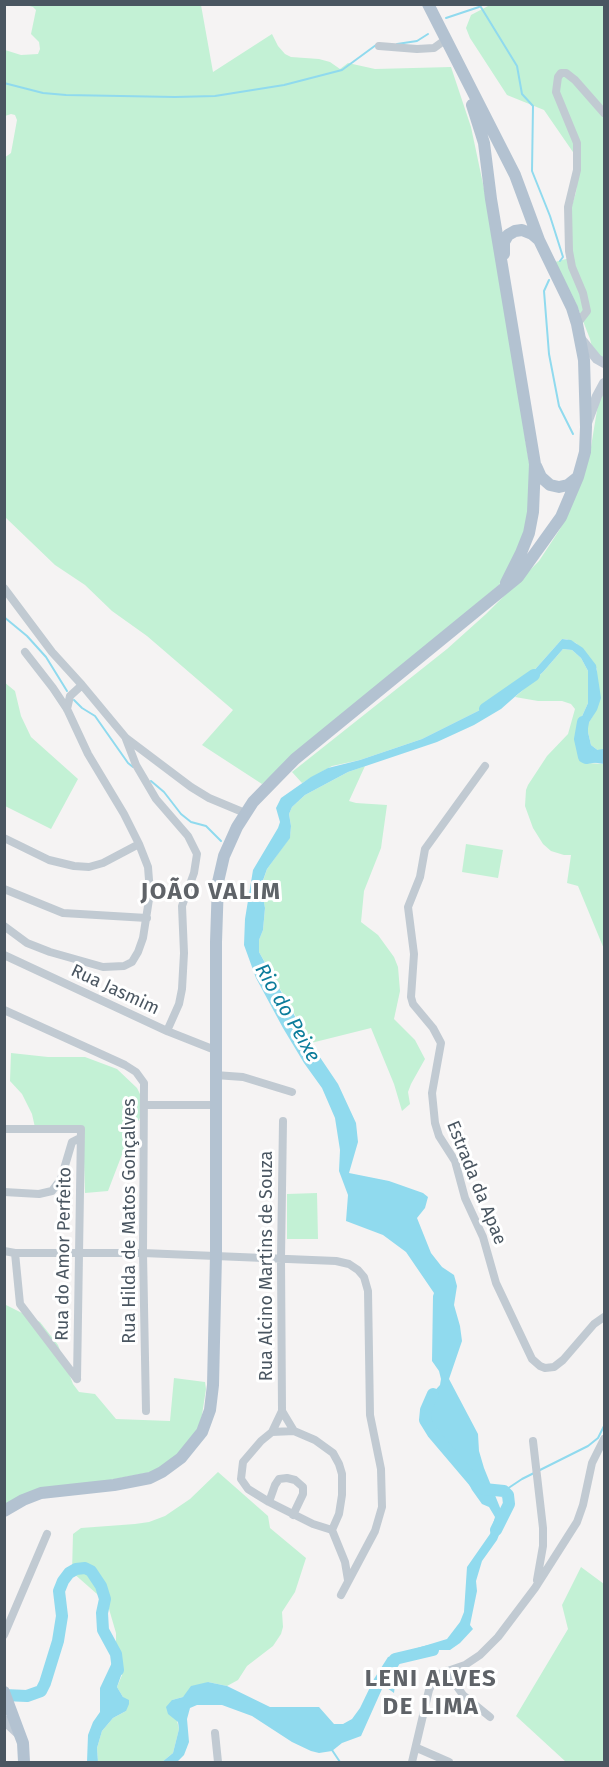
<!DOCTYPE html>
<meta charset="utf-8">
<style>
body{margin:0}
#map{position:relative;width:609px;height:1767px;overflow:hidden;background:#f5f3f3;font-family:"Fira Sans",sans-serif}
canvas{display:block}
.frame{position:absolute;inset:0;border:6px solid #4a5661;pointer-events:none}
</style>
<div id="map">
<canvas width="609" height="1767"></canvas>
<div class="frame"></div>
</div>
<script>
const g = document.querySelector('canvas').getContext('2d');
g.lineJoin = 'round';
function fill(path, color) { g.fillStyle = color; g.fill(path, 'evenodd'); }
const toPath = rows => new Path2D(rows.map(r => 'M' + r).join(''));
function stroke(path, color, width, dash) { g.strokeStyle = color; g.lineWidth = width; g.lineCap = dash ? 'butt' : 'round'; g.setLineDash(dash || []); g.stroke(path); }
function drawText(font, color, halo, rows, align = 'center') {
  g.font = font + ' "Fira Sans",sans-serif'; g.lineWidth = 6; g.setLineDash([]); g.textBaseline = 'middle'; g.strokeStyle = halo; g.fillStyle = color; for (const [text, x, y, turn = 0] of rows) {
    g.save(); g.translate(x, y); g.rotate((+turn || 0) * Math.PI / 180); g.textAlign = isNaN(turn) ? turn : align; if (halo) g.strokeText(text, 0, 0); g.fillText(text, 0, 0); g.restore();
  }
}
fill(toPath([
 [26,5,201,5,213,72,272,34,278,46,285,54,291,57,319,59,330,62,340,69,348,63,375,69,451,67,471,127,490,217,531,475,530,507,520,549,499,585,262,784,202,745,233,710,147,636,112,611,85,585,55,565,5,517,4,158,11,153,17,120,15,115,11,114,5,116,5,50,21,55,38,54,40,49,39,42,31,34,36,10,33,7],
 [490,5,604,5,604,364,594,355,590,339,576,303,555,262,570,258,568,219,576,192,578,174,575,155,544,110,507,95,470,38,466,28,471,15],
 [604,392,604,755,591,745,588,732,588,724,594,714,597,669,576,643,566,639,562,639,523,683,506,697,422,739,360,760,332,766,302,783,292,772,447,649,486,614,539,561,560,529,575,497,590,453,598,404],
 [563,649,572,650,581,658,588,671,588,703,579,723,584,759,587,763,604,764,604,949,578,886,567,883,571,855,564,855,551,851,543,844,533,828,525,806,526,790,528,785,547,756,568,734,575,709,571,704,562,701,538,701,515,697,543,672],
 [4,682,15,691,21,716,31,737,78,779,51,829,5,806],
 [365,766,349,801,356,803,387,805,381,848,364,891,361,922,378,935,394,957,398,967,400,991,394,1019,415,1040,425,1059,411,1084,408,1092,410,1104,402,1111,394,1084,371,1028,311,1043,259,952,259,940,263,930,265,908,261,887,267,869,290,837,291,826,289,814,292,807,305,795,348,772],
 [466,844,503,850,498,878,462,872],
 [11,1053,48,1057,85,1057,117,1069,137,1088,142,1098,142,1114,126,1144,108,1191,85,1193,83,1131,36,1132,32,1114,22,1094,10,1081],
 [317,1193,318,1239,287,1239,287,1194],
 [4,1304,40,1322,58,1345,73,1384,79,1392,95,1394,116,1419,170,1421,174,1378,205,1382,206,1389,202,1415,195,1438,177,1467,69,1488,5,1507],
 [218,1472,268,1516,270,1528,306,1558,295,1592,282,1612,283,1627,281,1634,273,1646,247,1666,238,1680,227,1686,208,1682,183,1697,172,1700,179,1729,173,1753,162,1762,98,1762,97,1748,102,1731,113,1718,126,1711,123,1697,117,1687,122,1675,122,1664,116,1654,116,1633,109,1609,97,1594,72,1572,73,1534,81,1528,135,1524,149,1522,165,1516,190,1499],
 [581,1567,604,1584,604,1762,566,1762,516,1716,568,1629,562,1605]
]), '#c3f1d5');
fill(toPath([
 [562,639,571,640,583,648,596,665,601,698,597,710,588,724,588,732,591,745,604,755,604,764,584,761,579,723,588,703,588,671,581,658,572,650,563,649,543,672,501,709,474,725,437,742,348,772,305,795,292,807,289,814,291,826,290,838,267,869,261,886,265,908,263,930,259,940,259,952,307,1038,338,1084,356,1123,358,1142,349,1173,389,1181,423,1193,428,1197,425,1208,417,1218,431,1253,442,1267,454,1275,457,1286,454,1305,460,1326,462,1341,449,1379,478,1434,479,1451,484,1468,505,1520,497,1540,482,1561,476,1581,477,1591,470,1625,473,1629,460,1643,450,1650,436,1650,426,1655,415,1653,402,1660,397,1668,394,1693,387,1688,382,1689,361,1736,342,1743,332,1751,319,1753,311,1751,292,1742,252,1716,222,1705,197,1705,190,1708,187,1719,189,1742,184,1755,177,1762,162,1762,173,1753,179,1729,178,1722,168,1714,166,1707,172,1700,183,1697,191,1686,208,1682,227,1686,270,1707,319,1707,334,1724,343,1724,352,1719,360,1708,374,1679,388,1657,447,1639,460,1622,464,1612,467,1567,490,1534,495,1517,489,1507,482,1504,472,1490,451,1450,429,1417,426,1404,428,1398,440,1385,441,1379,439,1371,432,1361,433,1296,434,1293,406,1252,383,1235,346,1221,348,1195,339,1171,340,1150,335,1118,322,1088,304,1063,283,1028,256,978,244,945,245,919,253,870,278,828,280,822,276,808,281,798,311,777,328,768,360,760,422,739,506,697,523,683],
 [116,1654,122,1664,123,1670,117,1687,123,1697,129,1700,129,1704,126,1711,113,1718,102,1731,97,1748,98,1762,87,1762,88,1735,93,1722,100,1712,100,1688]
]), '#90daee');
stroke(toPath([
 [479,4,517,66,522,94,533,106,532,171,550,216,563,257,560,261],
 [446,18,479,7],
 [397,44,417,41,428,34],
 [4,83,43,93,66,95,175,97,215,96,284,85,342,70,376,45],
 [549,280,544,291,549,354,559,406,573,434],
 [4,617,27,636,46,657,67,691],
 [74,700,82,708,95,716,128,763,133,767],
 [151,781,164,792,181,814,191,822,206,826,221,841],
 [504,1491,522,1479,588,1446,598,1438,604,1426],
 [332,1750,340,1762]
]), '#90daee', 2);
stroke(toPath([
 [485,709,534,675],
 [583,722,580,739,584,757,586,758,604,755],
 [433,1394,426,1410,425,1420,433,1433,478,1486,484,1489,504,1491,508,1495,509,1504,496,1530],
 [395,1659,433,1650],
 [4,1695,27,1696,41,1691,45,1683,58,1641,62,1616,59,1591,63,1581,69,1573,76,1569,85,1568,91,1571,101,1586,105,1599,102,1613,103,1630,116,1654,118,1670]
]), '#90daee', 12);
stroke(toPath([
 [379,46,417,49,434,48,445,40],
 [577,324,587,311,583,293,572,267,569,251,568,207,577,170,577,143,556,92,558,77,561,73,566,73,575,80,604,113],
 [4,588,52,652,82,685,126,738,191,787,209,798,245,813],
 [67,709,70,696,82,685],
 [126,739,136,765,156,799,188,836,197,854,194,873,182,906,184,953,182,989,179,1004,167,1031],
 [485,766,425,849,420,877,408,907,414,954,411,997,413,1004,433,1028,441,1043,432,1093,435,1123,439,1136,455,1161,465,1198,483,1237,496,1283,532,1359,540,1366,545,1368,554,1367,563,1360,594,1324,604,1317],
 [4,838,49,860,74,866,89,867,103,863,139,844],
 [4,889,63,913,147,918],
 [4,926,27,943,50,952,103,967,124,966,132,962,138,952,143,938,150,893,148,867,139,844,124,814,88,754,67,709,53,688,25,652],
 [4,955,167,1031,215,1050],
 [4,1010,125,1065,136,1072,144,1083,143,1253,146,1411],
 [215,1075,243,1077,292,1092],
 [145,1105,216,1105],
 [4,1129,81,1129,77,1379],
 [4,1192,39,1194,52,1191,61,1179,72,1142,80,1138],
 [4,1251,15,1253,143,1253,336,1261,349,1264,358,1270,364,1277,368,1291,370,1415,381,1469,382,1507,375,1531,341,1595],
 [15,1253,20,1304,77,1379],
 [282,1411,294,1431,315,1440,333,1453,339,1464,342,1474,342,1495,339,1514,332,1530,313,1524,269,1502,248,1489,241,1479,243,1462,261,1441,272,1432,294,1431],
 [272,1432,282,1411,281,1258,283,1121],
 [533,1441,543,1528,543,1546,537,1580],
 [269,1502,275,1485,279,1479,287,1478,295,1480,303,1487,303,1494,293,1515],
 [332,1530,345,1562,348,1580],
 [4,1635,47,1534],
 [446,1671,463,1695,490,1717],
 [215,1733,218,1762],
 [417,1748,449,1762],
 [412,1762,429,1690,435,1678,439,1674,465,1665,480,1655,498,1637,535,1588,577,1522,583,1505,592,1463,604,1439]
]), '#c1cad2', 8);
stroke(toPath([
 [580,338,597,359,604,363],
 [587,423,597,396,604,383],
 [4,1720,19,1734]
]), '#c1cbd6', 10);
stroke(toPath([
 [472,105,484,143,491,199,535,464,533,512,529,533,521,553,506,583],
 [504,254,504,242,508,235,515,231,522,230,532,234,539,240],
 [536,466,541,477,550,485,559,487,568,485,578,477],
 [4,1511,23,1500,41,1493,114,1485,150,1478,162,1472,181,1458,202,1432,210,1410,213,1385,216,1255,216,942,218,882,224,856,237,827,253,802,295,759,518,577,561,517,578,477,585,452,586,427,584,360,577,324,572,308,539,240,515,175,428,4],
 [4,1692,23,1743,24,1762]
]), '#b3c2d1', 12);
drawText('18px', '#4a5661', '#fff', [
 ["Rua Jasmim",115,990,25],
 ["Estrada da Apae",476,1183,68],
 ["Rua Hilda de Matos Gonçalves",130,1221,-90],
 ["Rua do Amor Perfeito",64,1254,-89],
 ["Rua Alcino Martins de Souza",267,1266,-90]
]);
drawText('italic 20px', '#0c7c9b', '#fff', [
 ["Rio do Peixe",287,1013,60]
]);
g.letterSpacing = '1.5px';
drawText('bold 24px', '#5f6368', '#fff', [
 ["JOÃO VALIM",211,892],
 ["LENI ALVES",431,1679],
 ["DE LIMA",431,1707]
]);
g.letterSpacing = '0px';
</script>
